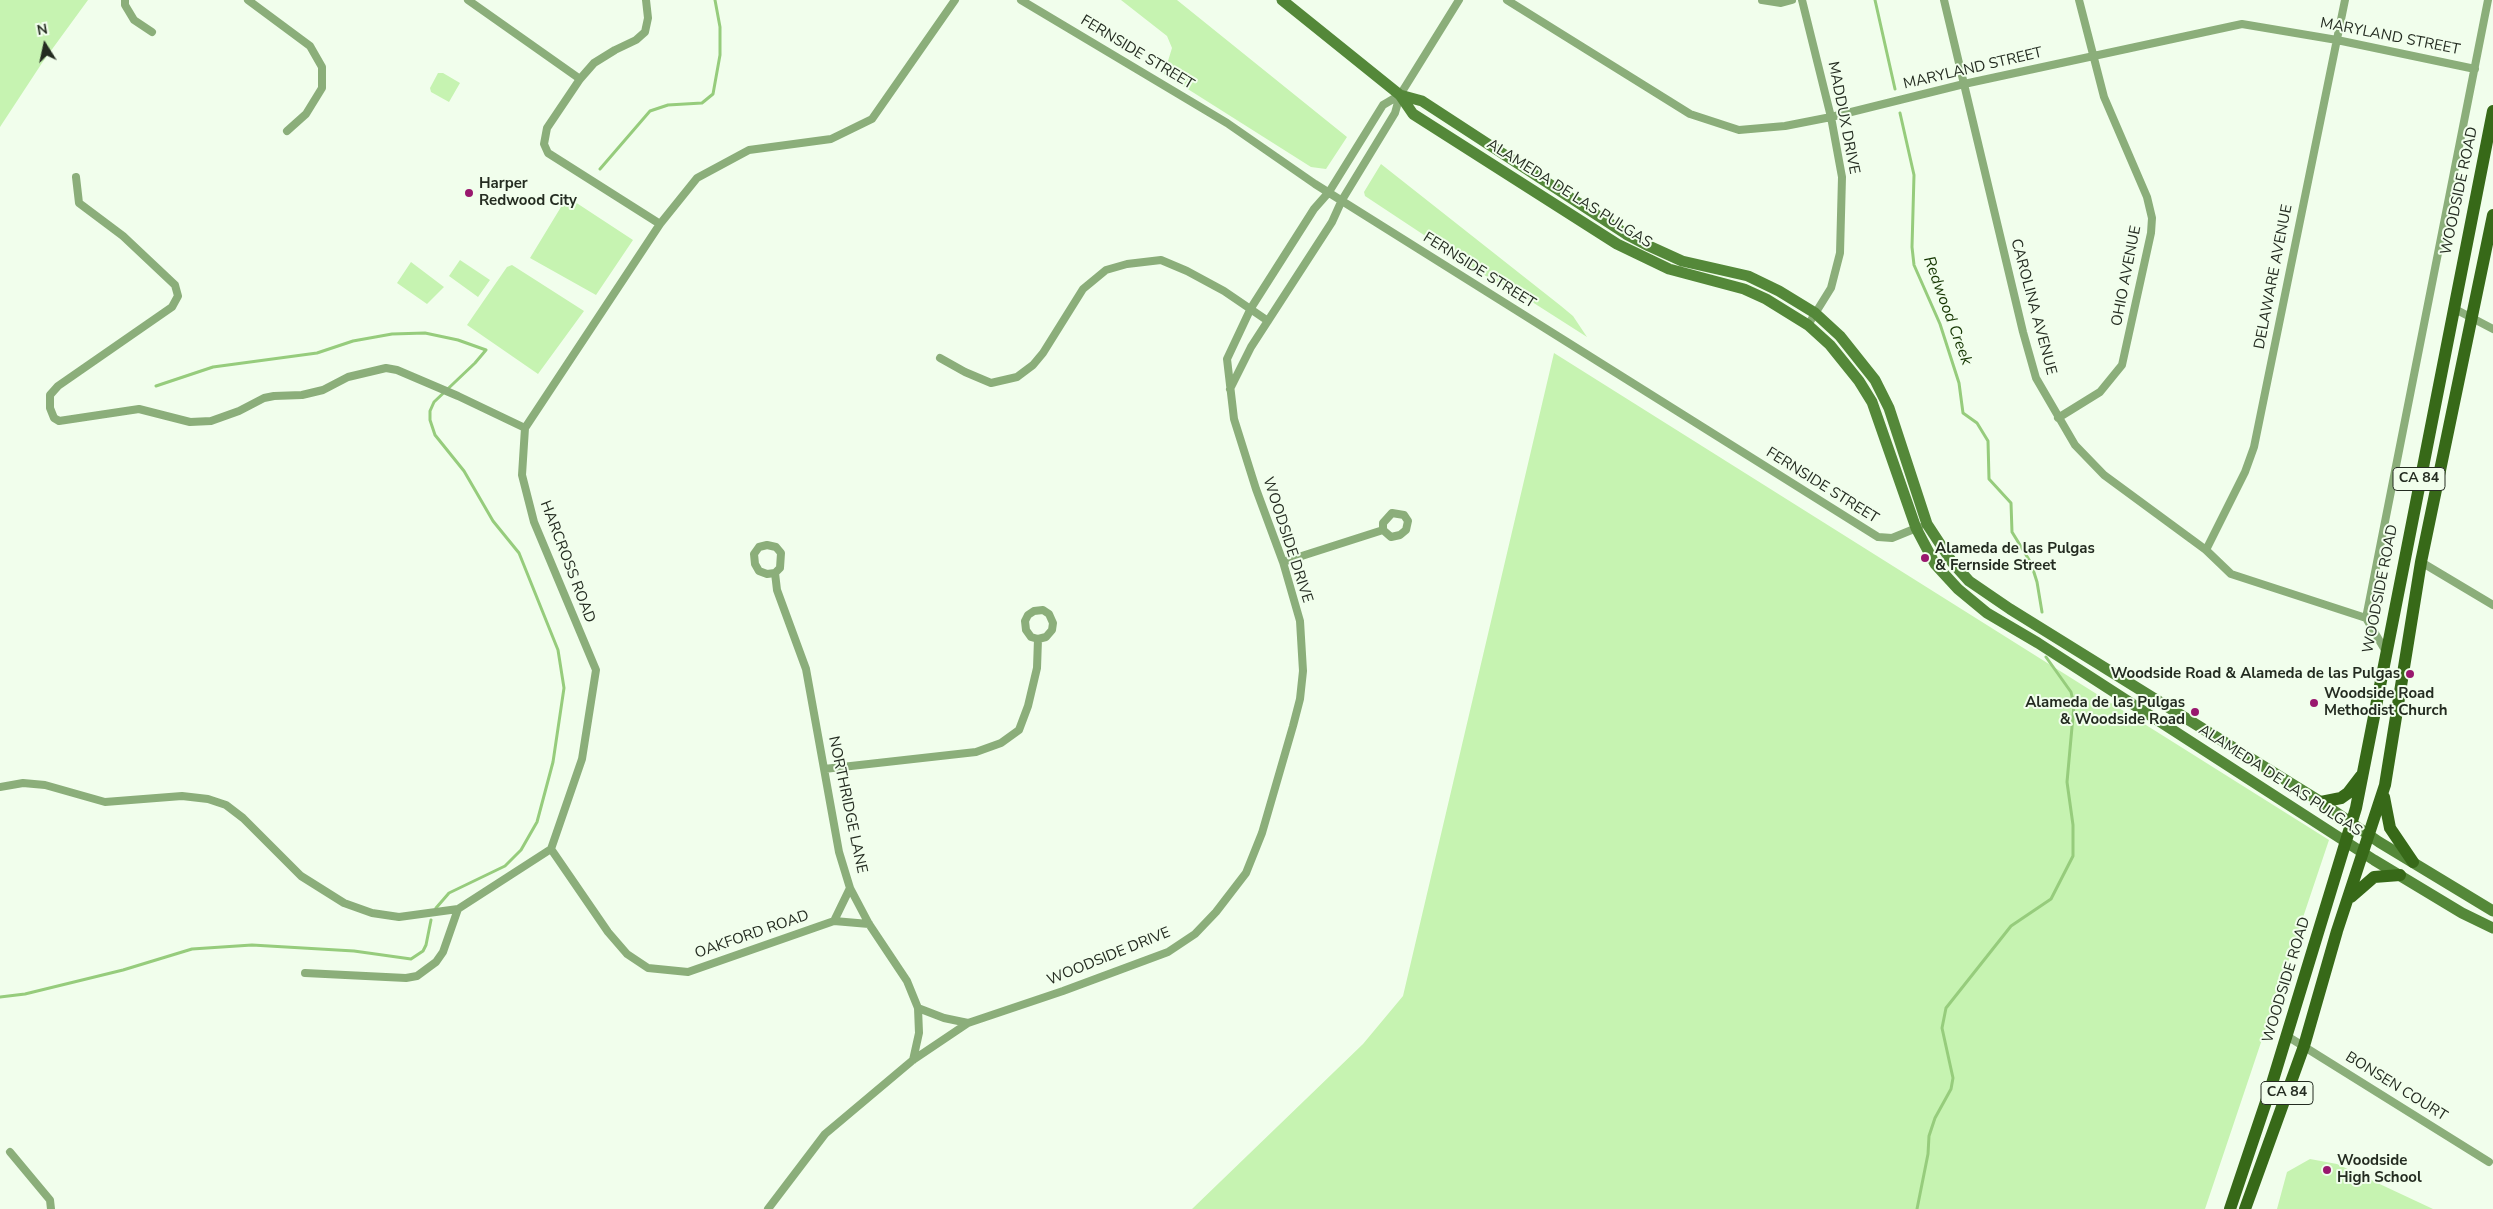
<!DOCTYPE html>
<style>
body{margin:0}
#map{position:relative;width:2493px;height:1209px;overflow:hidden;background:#f1feec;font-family:"Nunito Sans",sans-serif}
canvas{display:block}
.north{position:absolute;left:20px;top:20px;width:50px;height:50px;-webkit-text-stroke:4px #f1feec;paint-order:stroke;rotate:350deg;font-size:14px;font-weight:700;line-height:20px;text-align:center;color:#242c21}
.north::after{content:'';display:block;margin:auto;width:18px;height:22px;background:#242c21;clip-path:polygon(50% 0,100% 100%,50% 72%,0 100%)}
</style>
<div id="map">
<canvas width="2493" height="1209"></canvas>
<div class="north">N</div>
</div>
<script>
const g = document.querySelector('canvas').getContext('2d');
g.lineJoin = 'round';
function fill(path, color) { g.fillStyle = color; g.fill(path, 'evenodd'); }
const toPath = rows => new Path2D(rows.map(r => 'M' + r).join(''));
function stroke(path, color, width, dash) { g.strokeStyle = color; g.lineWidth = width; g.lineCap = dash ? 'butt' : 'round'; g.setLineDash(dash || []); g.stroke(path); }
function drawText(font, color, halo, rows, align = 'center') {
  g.font = font + ' "Nunito Sans",sans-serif'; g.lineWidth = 4; g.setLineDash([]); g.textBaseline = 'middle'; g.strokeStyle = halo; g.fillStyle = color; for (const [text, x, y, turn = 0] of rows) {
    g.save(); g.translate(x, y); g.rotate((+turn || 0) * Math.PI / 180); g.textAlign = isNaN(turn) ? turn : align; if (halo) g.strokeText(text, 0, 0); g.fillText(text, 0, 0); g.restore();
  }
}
fill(toPath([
 [0,0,88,0,42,63,0,127],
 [1121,0,1177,0,1347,137,1326,169,1311,167,1164,74,1172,48,1167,36],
 [438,73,443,73,460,83,449,102,431,92,430,88],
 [1381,164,1561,306,1573,316,1587,337,1504,284,1495,282,1365,196,1364,192],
 [572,200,633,240,596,295,530,258,564,202],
 [460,260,490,280,478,297,449,276],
 [411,262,444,287,427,304,397,283],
 [512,265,584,311,538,374,467,325,507,267],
 [1554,353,2329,840,2205,1209,1192,1209,1363,1044,1403,996],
 [2310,1159,2337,1164,2433,1209,2277,1209,2287,1172]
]), '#c6f3b1');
stroke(toPath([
 [1875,0,1895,89],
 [1900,113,1914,175,1912,247,1914,265,1940,324,1959,383,1963,413,1977,423,1988,441,1989,479,2011,503,2012,532,2031,563,2037,582,2042,612],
 [600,169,650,111,668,105,702,103,713,94,720,55,720,27,715,0],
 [156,386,213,367,317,353,353,341,392,334,425,333,458,340,486,350,475,363,434,402,430,411,430,420,435,435,464,471,493,521,519,553,558,650,564,688,553,762,537,822,521,850,505,866,449,893,436,908],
 [0,997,25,994,123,970,192,949,252,945,354,951,411,959,423,951,426,945,431,920],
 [1917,1209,1928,1154,1929,1136,1935,1118,1951,1089,1953,1078,1942,1028,1946,1008,2011,926,2051,899,2073,856,2073,825,2067,782,2074,705,2071,692,2046,657]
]), '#96cc7c', 3);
stroke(toPath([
 [125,0,125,5,134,20,152,32],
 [248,0,310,46,322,67,322,88,306,114,287,131],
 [468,0,580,79],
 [646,0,648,18,645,32,636,40,615,50,594,63,580,79,547,128,544,144,548,153,660,224],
 [1021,0,1227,123,1315,184,1878,537,1892,538,1919,527],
 [1507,0,1690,114,1739,130,1785,126,1831,117,1964,84,2242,24,2337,40,2475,69],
 [1762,0,1781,3,1792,0],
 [1802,0,1831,117,1842,177,1840,253,1831,288,1808,325],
 [1944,0,2023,332,2036,378,2075,445,2104,475,2206,550,2231,574,2366,618,2385,650],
 [76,177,79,203,123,236,175,285,178,296,172,307,58,386,50,395,50,408,54,418,59,421,139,409,190,422,211,421,239,411,264,398,274,396,302,395,323,390,348,377,386,368,397,370,458,396,525,428],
 [2453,308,2493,329],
 [940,358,965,372,991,383,1017,377,1033,365,1043,353,1083,289,1106,270,1127,264,1161,260,1187,271,1224,291,1268,321],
 [1230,389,1251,347,1332,222,1342,200,1395,113,1400,95,1459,0],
 [2058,418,2100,392,2122,365,2151,233,2152,218,2147,197,2104,97,2079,0],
 [2206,550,2245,472,2254,447,2345,0],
 [1283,562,1383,530,1391,537,1400,535,1406,530,1408,521,1404,515,1392,513,1383,523,1383,530],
 [2421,562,2493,605],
 [775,573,780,568,781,553,776,547,767,545,759,547,754,554,755,564,759,571,767,574,775,573,777,590,806,669,839,852,850,888,869,924,907,981,918,1008,919,1033,913,1060],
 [2366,618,2488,0],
 [824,769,976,752,1001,743,1019,730,1028,706,1037,668,1038,639,1046,637,1052,630,1053,623,1049,614,1043,610,1034,611,1028,615,1025,621,1026,630,1031,637,1038,639],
 [0,787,23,783,45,785,105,802,182,796,208,799,226,805,243,818,301,876,344,903,372,913,399,917,458,909],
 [551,849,608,932,627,954,648,968,688,972,834,921,869,924],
 [834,921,850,888],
 [305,973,406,978,417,976,436,962,443,952,458,909,551,849,582,759,596,670,534,522,522,475,525,428,660,224,697,178,749,150,831,139,872,119,955,0],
 [918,1008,944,1018,968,1023],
 [2287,1036,2489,1162],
 [10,1152,50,1200,51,1209],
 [768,1209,825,1134,913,1060,968,1023,1063,991,1168,952,1195,934,1216,912,1246,873,1262,833,1293,726,1300,699,1303,671,1300,621,1283,562,1256,489,1234,419,1227,359,1251,308,1314,209,1329,192,1383,105,1400,95]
]), '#8bae7a', 8);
stroke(toPath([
 [1282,0,1400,95,1413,114,1617,244,1669,269,1744,289,1766,299,1808,325,1830,345,1859,381,1872,402,1916,528,1935,564,1958,589,1987,613,2038,643,2374,860,2462,913,2493,928],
 [1400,95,1422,101,1626,234,1649,246,1682,261,1748,276,1779,291,1815,313,1840,336,1875,380,1889,408,1927,524,1952,562,1969,581,2010,609,2321,802,2379,842,2493,911]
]), '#548839', 11);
stroke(toPath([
 [2384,797,2390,828,2413,862],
 [2321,802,2341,798,2348,793,2361,776],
 [2351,897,2374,877,2400,875],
 [2230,1209,2270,1090,2356,808,2493,111],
 [2245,1209,2304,1046,2337,931,2385,785,2421,562,2493,215]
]), '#376918', 12);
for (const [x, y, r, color] of [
 [469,193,5,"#99186e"],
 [1925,558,5,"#99186e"],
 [2410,674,5,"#99186e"],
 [2314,703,5,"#99186e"],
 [2195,712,5,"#99186e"],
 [2327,1170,5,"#99186e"]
]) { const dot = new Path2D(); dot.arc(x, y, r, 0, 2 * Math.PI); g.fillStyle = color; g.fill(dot); stroke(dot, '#f1feec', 2); }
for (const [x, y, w] of [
 [2419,479,52],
 [2287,1093,52]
]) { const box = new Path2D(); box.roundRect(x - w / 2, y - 11.5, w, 23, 4); g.fillStyle = '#f1feec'; g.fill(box); stroke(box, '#242c21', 1); }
drawText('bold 14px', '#242c21', null, [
 ["CA 84",2419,479],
 ["CA 84",2287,1093]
]);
drawText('15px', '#242c21', '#f1feec', [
 ["MARYLAND STREET",2390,37,11],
 ["FERNSIDE STREET",1137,53,31],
 ["MARYLAND STREET",1973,69,-13],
 ["MADDUX DRIVE",1843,118,79],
 ["WOODSIDE ROAD",2460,191,-78],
 ["ALAMEDA DE LAS PULGAS",1569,194,32],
 ["FERNSIDE STREET",1479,271,32],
 ["OHIO AVENUE",2127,276,-79],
 ["DELAWARE AVENUE",2274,277,-79],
 ["CAROLINA AVENUE",2033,307,75],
 ["FERNSIDE STREET",1822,486,32],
 ["WOODSIDE DRIVE",1287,540,72],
 ["HARCROSS ROAD",567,562,69],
 ["WOODSIDE ROAD",2381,589,-79],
 ["ALAMEDA DE LAS PULGAS",2280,781,33],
 ["NORTHRIDGE LANE",847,805,78],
 ["OAKFORD ROAD",752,935,-19],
 ["WOODSIDE DRIVE",1109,957,-22],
 ["WOODSIDE ROAD",2287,980,-73],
 ["BONSEN COURT",2396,1087,32]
]);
drawText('bold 15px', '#242c21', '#f1feec', [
 ["Harper",479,184],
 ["Redwood City",479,201],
 ["Alameda de las Pulgas",1935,549],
 ["& Fernside Street",1935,566],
 ["Woodside Road & Alameda de las Pulgas",2400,674,"right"],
 ["Woodside Road",2324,694],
 ["Methodist Church",2324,711],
 ["Alameda de las Pulgas",2185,703,"right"],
 ["& Woodside Road",2185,720,"right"],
 ["Woodside",2337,1161],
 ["High School",2337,1178]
], 'left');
drawText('italic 16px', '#143500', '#f1feec', [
 ["Redwood Creek",1947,311,70]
]);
</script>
